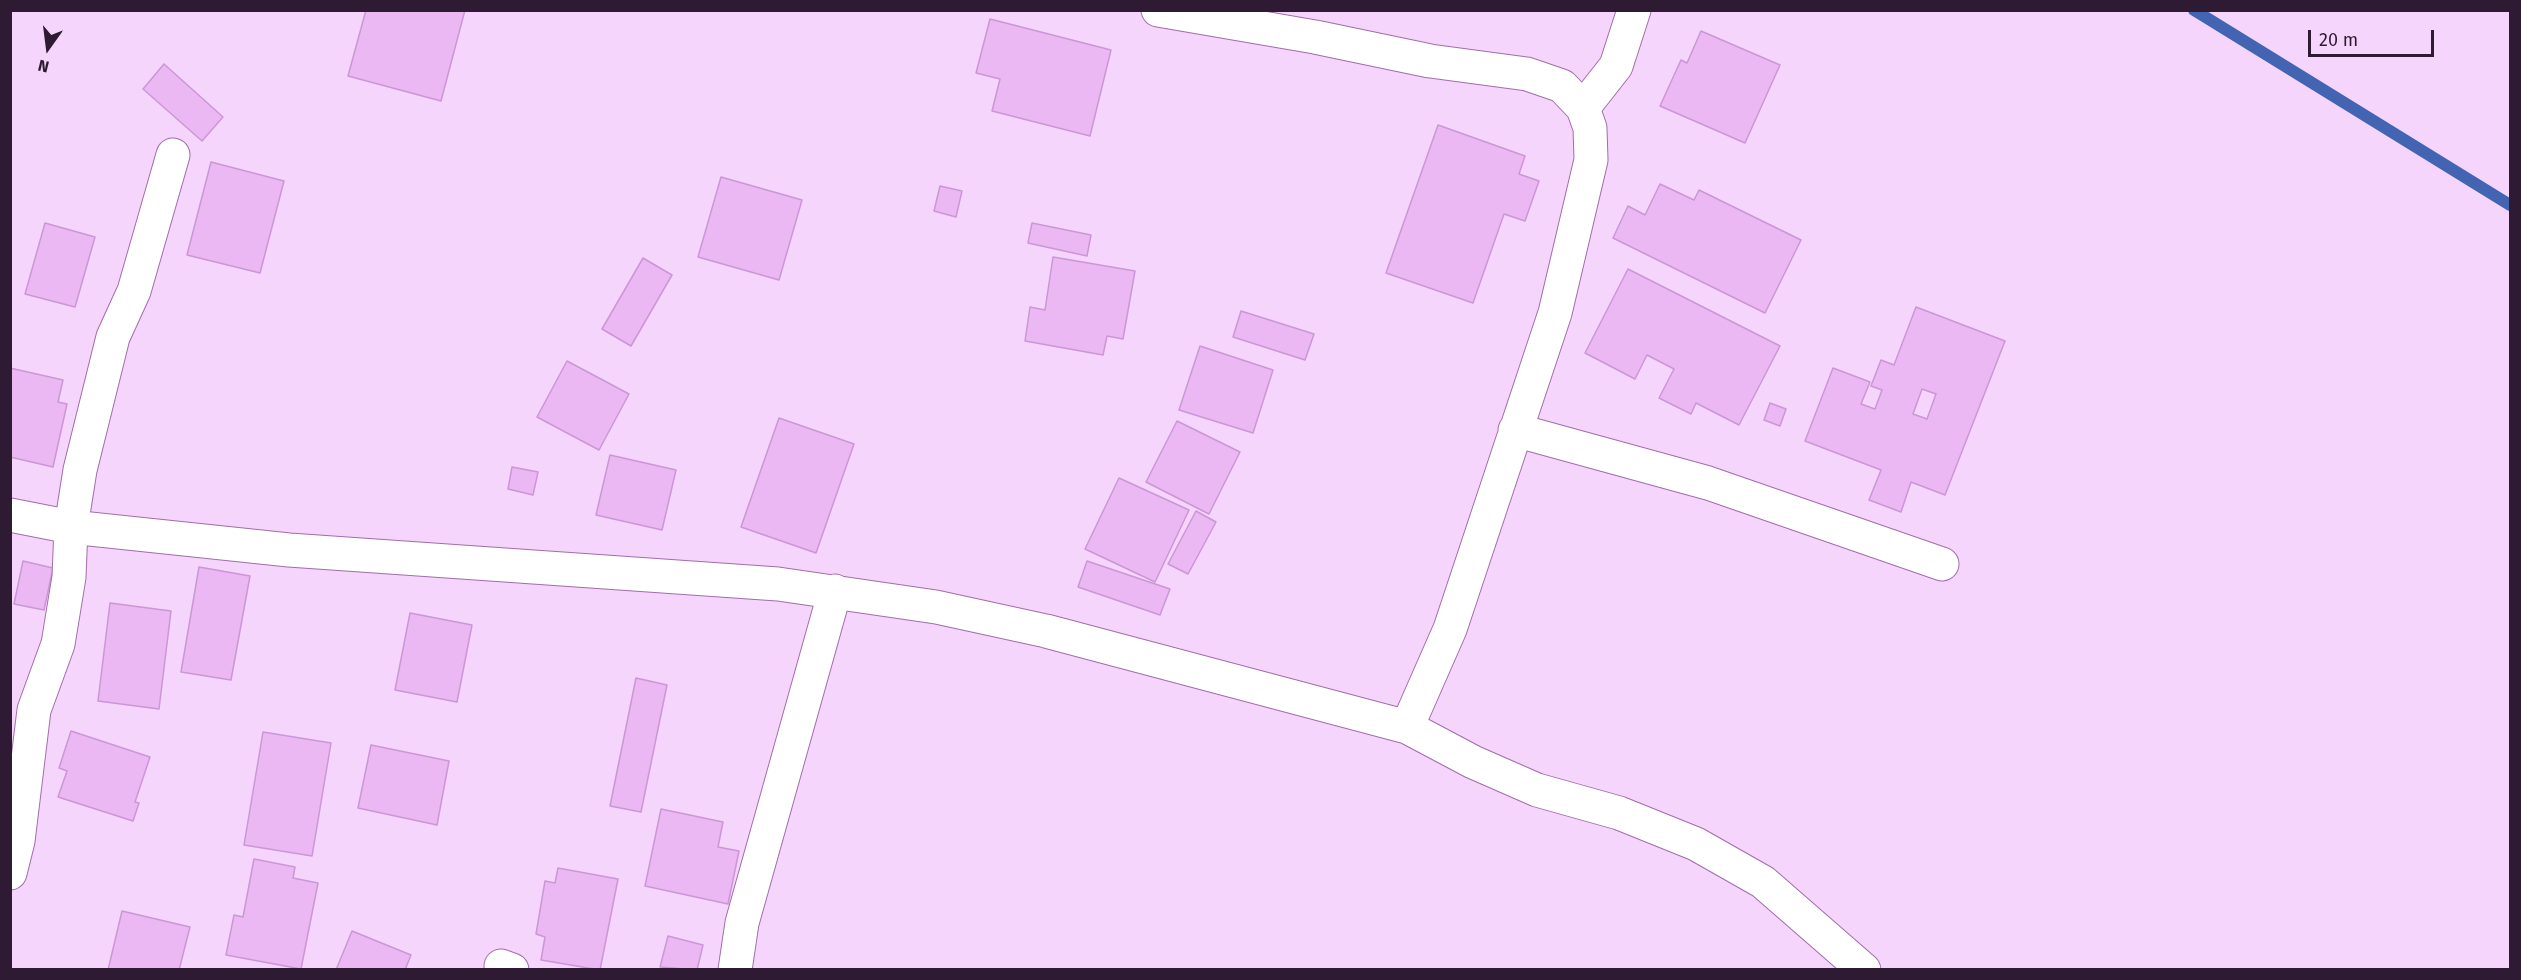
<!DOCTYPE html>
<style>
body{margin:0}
#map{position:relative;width:2521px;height:980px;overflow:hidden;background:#f6d5fc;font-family:"Fira Sans",sans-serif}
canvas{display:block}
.frame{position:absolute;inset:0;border:12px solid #2f1a33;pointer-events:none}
.north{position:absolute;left:18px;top:18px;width:60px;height:60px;-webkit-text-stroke:4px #f6d5fc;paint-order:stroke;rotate:194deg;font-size:16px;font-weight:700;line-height:24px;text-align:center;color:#2f1a33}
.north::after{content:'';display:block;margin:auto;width:21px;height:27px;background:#2f1a33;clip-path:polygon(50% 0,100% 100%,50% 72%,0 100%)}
.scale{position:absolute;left:2308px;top:30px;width:126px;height:27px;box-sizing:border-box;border:3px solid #2f1a33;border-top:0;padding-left:8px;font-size:18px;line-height:21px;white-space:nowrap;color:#2f1a33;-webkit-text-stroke:4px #f6d5fc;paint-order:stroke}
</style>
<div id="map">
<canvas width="2521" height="980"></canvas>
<div class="frame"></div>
<div class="north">N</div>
<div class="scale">20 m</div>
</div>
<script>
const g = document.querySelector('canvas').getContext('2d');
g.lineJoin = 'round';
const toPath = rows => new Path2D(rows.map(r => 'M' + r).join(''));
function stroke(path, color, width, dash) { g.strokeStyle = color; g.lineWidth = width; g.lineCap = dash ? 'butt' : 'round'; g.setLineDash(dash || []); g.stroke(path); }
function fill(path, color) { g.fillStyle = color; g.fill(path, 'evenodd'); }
stroke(toPath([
 [2194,10,2510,205]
]), '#4364b2', 12);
const building = toPath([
 [366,10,465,10,441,101,348,76,366,10],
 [990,19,1111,50,1090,136,992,111,1000,79,976,73,990,19],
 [1701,31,1780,65,1745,143,1660,106,1681,60,1687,63,1701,31],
 [164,64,223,117,202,141,143,89,164,64],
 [1438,125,1525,156,1519,174,1539,181,1525,221,1504,214,1473,303,1386,273,1438,125],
 [211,162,284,181,260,273,187,255,211,162],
 [721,177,802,200,779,280,698,257,721,177],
 [1660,184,1694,200,1699,190,1801,240,1765,313,1613,238,1628,206,1645,215,1660,184],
 [940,186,962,191,956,217,934,211,940,186],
 [45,223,95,237,75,307,25,294,45,223],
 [1032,223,1091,235,1087,256,1028,243,1032,223],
 [1053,257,1135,271,1123,339,1107,336,1103,355,1025,341,1030,307,1045,310,1053,257],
 [643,258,672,275,631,346,602,329,643,258],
 [1628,269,1780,346,1739,425,1696,403,1691,414,1659,398,1674,369,1647,355,1635,379,1585,353,1628,269],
 [1916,307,2005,341,1945,495,1911,482,1901,512,1869,500,1881,470,1805,441,1833,368,1870,382,1861,404,1875,409,1882,390,1871,386,1881,360,1894,365,1916,307],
 [1922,389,1936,394,1927,419,1913,414,1922,389],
 [1241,311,1314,334,1305,360,1233,337,1241,311],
 [1200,346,1273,370,1253,433,1179,410,1200,346],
 [567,361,629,394,599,450,537,417,567,361],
 [10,368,63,380,58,402,67,404,53,467,10,457,10,368],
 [1770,403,1786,409,1780,426,1764,420,1770,403],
 [779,418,854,444,816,553,741,527,779,418],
 [1177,421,1240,452,1209,514,1146,482,1177,421],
 [610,455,676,470,662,530,596,515,610,455],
 [512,467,538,472,533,495,508,489,512,467],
 [1119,478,1189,510,1155,582,1085,549,1119,478],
 [1196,511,1216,522,1188,574,1168,564,1196,511],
 [23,561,53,568,44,610,14,604,23,561],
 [1087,561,1170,589,1160,615,1078,587,1087,561],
 [199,567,250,576,231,680,181,672,199,567],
 [110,603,171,611,159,709,98,701,110,603],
 [410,613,472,625,457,702,395,690,410,613],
 [636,678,667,685,641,812,610,806,636,678],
 [71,731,150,757,135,802,139,803,133,821,58,797,67,771,59,768,71,731],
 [263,732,331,743,312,856,244,845,263,732],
 [371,745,449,761,437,825,358,808,371,745],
 [661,809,723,822,718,847,739,851,728,904,645,886,661,809],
 [254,859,295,867,293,878,318,883,301,969,226,955,234,915,243,917,254,859],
 [558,868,618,879,600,970,541,960,545,937,536,934,545,881,555,883,558,868],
 [122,911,190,927,179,970,108,970,122,911],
 [352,931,411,955,405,970,336,970,352,931],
 [668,936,703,945,697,970,660,967,668,936]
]);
fill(building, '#ebb8f4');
stroke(building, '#cb96d5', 1.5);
const minor = toPath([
 [1158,10,1315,37,1430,61,1527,74,1562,86,1583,108,1590,128,1591,160,1555,313,1450,629,1407,727],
 [1583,108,1616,66,1634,10],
 [1515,430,1708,483,1942,564],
 [10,515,71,527,289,550,778,584,936,607,1046,631,1407,727,1473,762,1537,790,1619,813,1696,844,1763,882,1864,970],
 [10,873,18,841,34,710,58,644,69,577,71,527,80,470,113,337,134,291,173,155],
 [501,966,512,970],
 [735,970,742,923,835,591]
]);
stroke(minor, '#a06ea9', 35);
stroke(minor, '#fff', 33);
</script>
